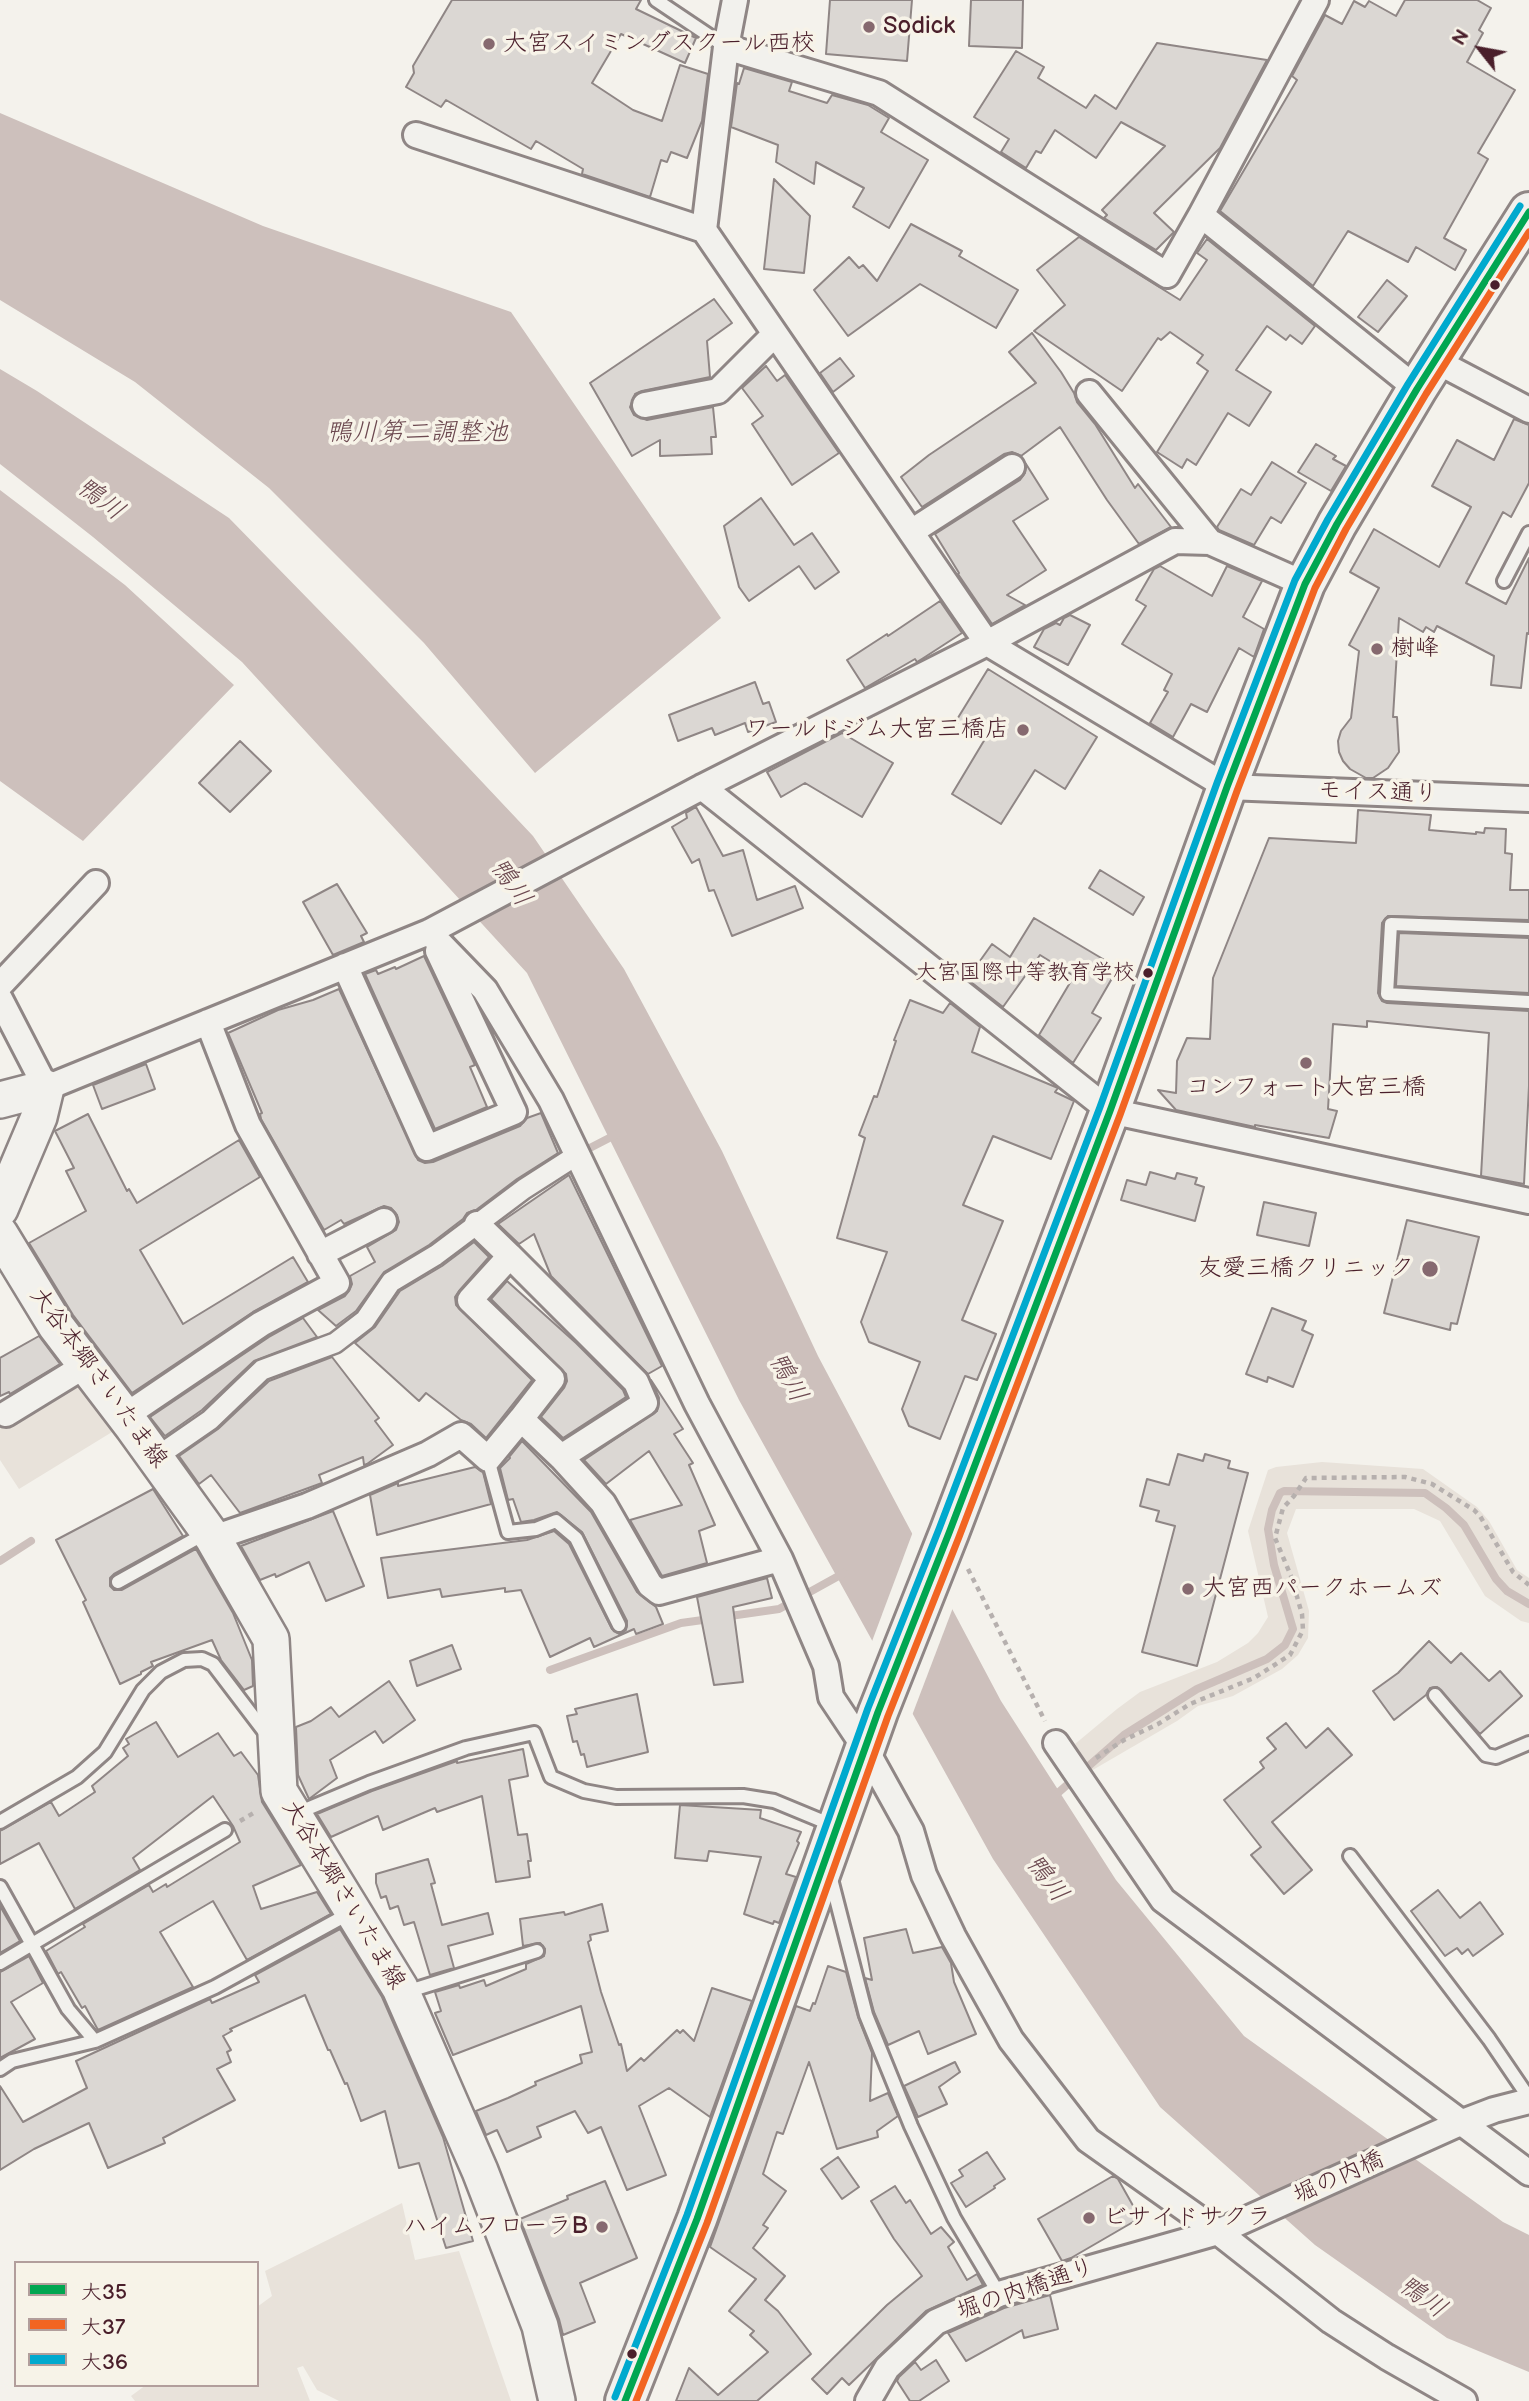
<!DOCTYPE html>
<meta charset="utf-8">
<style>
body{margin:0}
#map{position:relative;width:1529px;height:2401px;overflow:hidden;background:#f4f2ec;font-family:"Balsamiq Sans","Klee One",sans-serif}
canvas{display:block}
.legend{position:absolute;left:14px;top:2261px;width:245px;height:126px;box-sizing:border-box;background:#f7f3e8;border:2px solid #b29e9c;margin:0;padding:9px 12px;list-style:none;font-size:21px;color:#4a1f2b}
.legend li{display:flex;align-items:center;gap:14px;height:35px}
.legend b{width:35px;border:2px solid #b29e9c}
.north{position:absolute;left:1445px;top:14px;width:70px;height:70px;-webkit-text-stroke:5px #f7f3e8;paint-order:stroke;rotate:301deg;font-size:19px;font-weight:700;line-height:28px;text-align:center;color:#4a1f2b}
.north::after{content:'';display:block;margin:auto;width:24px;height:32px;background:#4a1f2b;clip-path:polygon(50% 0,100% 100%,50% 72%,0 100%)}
</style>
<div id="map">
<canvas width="1529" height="2401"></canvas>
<ul class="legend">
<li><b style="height:9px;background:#00a651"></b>大35</li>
<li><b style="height:9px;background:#f26522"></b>大37</li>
<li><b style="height:9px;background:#00a9ce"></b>大36</li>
</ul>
<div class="north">N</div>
</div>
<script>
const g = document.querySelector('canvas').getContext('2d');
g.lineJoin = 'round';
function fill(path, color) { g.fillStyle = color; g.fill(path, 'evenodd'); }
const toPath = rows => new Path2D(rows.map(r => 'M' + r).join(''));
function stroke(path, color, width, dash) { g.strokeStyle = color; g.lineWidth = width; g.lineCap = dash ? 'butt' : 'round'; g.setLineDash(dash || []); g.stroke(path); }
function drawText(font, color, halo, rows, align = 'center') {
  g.font = font + ' "Balsamiq Sans","Klee One",sans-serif'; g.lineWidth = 7; g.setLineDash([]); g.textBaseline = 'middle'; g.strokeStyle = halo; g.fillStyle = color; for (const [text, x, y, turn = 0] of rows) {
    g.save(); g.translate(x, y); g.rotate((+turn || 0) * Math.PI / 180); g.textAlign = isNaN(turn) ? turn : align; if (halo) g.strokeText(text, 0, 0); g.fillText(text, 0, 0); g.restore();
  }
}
fill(toPath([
 [83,1380,117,1429,19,1489,0,1460,0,1428],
 [1322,1462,1423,1469,1477,1507,1489,1521,1517,1570,1529,1578,1529,1623,1521,1621,1485,1596,1440,1521,1414,1509,1296,1509,1287,1533,1309,1611,1308,1638,1298,1655,1282,1669,1233,1696,1198,1706,1177,1721,1091,1771,1075,1744,1117,1709,1140,1692,1217,1662,1248,1643,1258,1633,1268,1617,1248,1531,1268,1470,1276,1467],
 [402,2203,415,2260,459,2251,511,2401,339,2401,317,2390,303,2366,297,2368,310,2401,135,2401,131,2396,146,2385,257,2385,257,2307,272,2296,265,2271]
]), '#e8e2da');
fill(toPath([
 [0,113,263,226,511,312,721,618,535,773,424,643,269,488,135,382,0,300],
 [0,369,37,391,229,518,355,647,533,836,624,969,722,1151,818,1356,1001,1701,1116,1880,1244,2036,1503,2222,1529,2235,1529,2372,1447,2338,1315,2245,1160,2107,993,1859,739,1400,527,973,242,662,93,537,0,464],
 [0,490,125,585,234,685,83,841,0,781]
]), '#cdc0bc');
fill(toPath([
 [914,1529,954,1605,911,1718,871,1644]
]), '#f4f2ec');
stroke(toPath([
 [586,1150,617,1134],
 [0,1561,31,1541],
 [723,1617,779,1609,844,1573],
 [550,1670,681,1623,710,1619],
 [1051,1799,1124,1735,1197,1689,1267,1659,1285,1645,1293,1629,1274,1565,1268,1529,1272,1510,1280,1493,1284,1491,1425,1493,1446,1508,1464,1525,1496,1579,1507,1591,1529,1604]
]), '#cdc0bc', 8);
const building = toPath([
 [452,0,641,0,636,9,696,38,685,63,621,34,592,83,633,110,662,121,680,65,708,74,702,121,687,158,671,152,667,162,661,160,650,197,582,174,583,169,536,141,531,149,446,100,441,107,406,87,414,73,413,66,452,0],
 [830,0,912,0,907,61,826,54,830,0],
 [971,0,1023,0,1022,48,969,46,971,0],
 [1405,0,1477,0,1491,8,1479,30,1483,33,1467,62,1515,90,1478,153,1488,159,1444,238,1466,250,1455,270,1416,247,1408,262,1348,231,1313,286,1220,211,1297,80,1292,76,1325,15,1342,24,1354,1,1365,7,1369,1,1396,16,1405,0],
 [1157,43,1267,60,1220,148,1154,213,1174,232,1156,250,1104,218,1107,215,1102,210,1165,146,1121,122,1096,158,1055,130,1041,153,1036,151,1026,168,1001,152,1009,139,974,117,1016,51,1044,67,1038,78,1086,108,1095,95,1116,109,1157,43],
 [744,68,792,82,789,91,827,103,832,95,868,105,889,118,881,132,928,160,889,228,853,207,864,188,816,162,814,184,776,162,778,145,731,127,737,83,739,84,744,68],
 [774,179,810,216,804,273,764,269,774,179],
 [911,224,962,251,959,256,1018,290,996,328,920,284,848,336,814,290,849,257,859,268,863,265,877,281,911,224],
 [1079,237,1180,300,1207,260,1197,253,1207,239,1315,326,1302,344,1290,335,1286,340,1267,326,1236,370,1271,392,1249,426,1228,413,1196,465,1187,459,1182,468,1157,452,1208,371,1197,363,1203,355,1170,332,1161,340,1158,338,1122,391,1034,331,1065,305,1037,270,1079,237],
 [1387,280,1407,296,1378,332,1358,317,1387,280],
 [714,299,732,323,707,341,710,377,642,391,635,394,630,407,634,415,647,420,713,407,716,437,711,437,712,454,660,456,660,440,632,456,590,383,714,299],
 [1032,333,1061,372,1074,393,1077,402,1095,424,1135,488,1138,484,1171,527,1139,544,1107,500,1060,427,1021,456,1012,452,1004,454,922,507,901,477,929,455,1036,383,1009,352,1032,333],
 [840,358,854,376,833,392,820,373,840,358],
 [766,366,777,381,785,375,839,453,792,485,752,424,763,416,742,388,766,366],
 [1514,419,1529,425,1529,483,1511,517,1503,512,1466,583,1506,604,1529,558,1529,634,1527,633,1521,688,1491,685,1494,656,1437,626,1434,632,1426,627,1423,632,1399,618,1393,717,1397,717,1399,752,1388,768,1373,778,1366,778,1350,769,1343,761,1339,752,1338,741,1341,731,1351,718,1359,651,1349,645,1379,588,1350,572,1374,529,1439,567,1471,507,1432,486,1457,440,1494,460,1514,419],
 [1316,444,1336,456,1333,459,1346,466,1331,491,1298,472,1316,444],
 [1272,462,1306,483,1281,523,1271,517,1254,545,1219,530,1217,527,1241,489,1251,495,1272,462],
 [1026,464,1048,499,1013,521,1046,570,1007,595,1025,605,992,624,958,574,959,573,935,534,1020,480,1025,473,1026,464],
 [761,498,794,545,812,533,839,572,815,589,799,566,749,601,739,587,724,526,761,498],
 [1160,566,1212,596,1227,566,1262,581,1243,617,1264,629,1254,657,1239,648,1207,712,1191,704,1173,737,1150,723,1168,692,1164,690,1172,674,1122,644,1146,606,1136,600,1154,569,1160,566],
 [940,601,962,633,925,657,917,662,915,659,865,688,847,660,887,634,888,636,940,601],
 [1070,615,1090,625,1068,665,1034,647,1044,629,1056,623,1060,625,1064,618,1070,615],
 [988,669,1097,737,1065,789,1035,770,1001,824,952,794,985,739,956,721,988,669],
 [755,682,763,704,769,702,776,722,748,732,745,723,715,735,712,728,678,741,669,715,755,682],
 [842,733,893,763,862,817,805,783,781,797,767,772,842,733],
 [240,741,271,771,230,812,199,783,240,741],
 [696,807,723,856,743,850,757,900,795,886,803,908,732,936,714,890,709,891,699,859,692,863,672,827,687,818,686,813,696,807],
 [1358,810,1431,815,1429,830,1476,834,1476,832,1484,833,1485,828,1506,829,1505,853,1512,854,1510,890,1529,890,1529,920,1388,916,1382,923,1378,993,1382,1001,1387,1003,1529,1011,1529,1086,1524,1184,1481,1176,1489,1033,1367,1021,1367,1027,1333,1024,1328,1109,1337,1111,1329,1138,1255,1125,1255,1127,1176,1110,1158,1090,1176,1093,1177,1061,1187,1038,1210,1039,1213,978,1269,838,1356,843,1358,810],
 [1100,870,1144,897,1133,915,1089,888,1100,870],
 [337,884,367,933,361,936,364,942,333,955,303,902,337,884],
 [1034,918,1118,968,1092,1013,1101,1018,1073,1063,1039,1035,1074,976,1040,955,1003,1007,967,979,992,944,1010,957,1034,918],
 [1399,933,1529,938,1529,993,1396,986,1399,933],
 [424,956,475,1065,470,1067,487,1107,435,1129,365,974,376,970,378,974,395,967,396,969,424,956],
 [339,989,418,1160,425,1163,433,1162,520,1126,527,1118,541,1113,558,1153,517,1179,476,1210,467,1213,463,1219,429,1245,384,1272,356,1311,336,1326,318,1310,345,1296,349,1291,352,1284,350,1276,375,1262,367,1247,396,1230,399,1222,397,1215,391,1208,384,1206,344,1224,341,1220,324,1230,261,1119,260,1114,262,1113,228,1033,278,1010,313,1000,339,989],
 [910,1000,943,1013,950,1003,980,1027,972,1052,1058,1088,1055,1092,1074,1101,1051,1159,993,1136,963,1205,1003,1221,962,1320,996,1334,977,1380,965,1376,940,1439,909,1426,902,1409,920,1362,869,1342,861,1322,887,1252,837,1238,865,1138,859,1135,874,1096,877,1097,896,1041,894,1040,910,1000],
 [146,1064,155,1089,102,1109,93,1085,146,1064],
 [88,1114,127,1191,129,1189,137,1203,239,1140,260,1177,140,1250,183,1324,293,1257,308,1282,253,1312,132,1393,73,1315,29,1243,86,1211,66,1171,74,1168,55,1131,88,1114],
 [1150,1172,1175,1179,1177,1173,1197,1178,1195,1184,1204,1187,1195,1221,1121,1200,1127,1180,1146,1185,1150,1172],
 [569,1175,662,1366,648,1374,551,1276,534,1234,519,1244,498,1224,569,1175],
 [1264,1202,1316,1213,1309,1246,1257,1235,1264,1202],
 [1407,1220,1479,1237,1457,1324,1451,1323,1450,1330,1384,1313,1407,1220],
 [474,1242,489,1257,459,1291,455,1297,456,1305,532,1380,486,1438,471,1424,461,1420,426,1393,419,1401,355,1343,375,1327,400,1291,442,1266,474,1242],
 [507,1281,576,1343,623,1390,626,1397,563,1438,541,1417,564,1388,567,1381,566,1374,491,1299,507,1281],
 [1272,1308,1306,1321,1302,1330,1313,1335,1293,1387,1268,1377,1267,1382,1246,1374,1272,1308],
 [303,1318,317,1337,254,1361,202,1410,165,1436,150,1417,269,1337,303,1318],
 [39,1336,60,1364,10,1394,9,1392,0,1396,0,1358,39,1336],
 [332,1357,379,1418,375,1421,393,1445,367,1464,364,1465,363,1457,319,1475,322,1483,240,1513,211,1475,199,1484,179,1456,218,1429,269,1381,332,1357],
 [651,1380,683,1429,674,1434,693,1463,689,1465,715,1525,699,1531,707,1563,662,1576,630,1520,682,1505,649,1451,606,1484,584,1460,657,1411,659,1398,651,1380],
 [522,1441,591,1512,637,1592,656,1607,663,1624,636,1634,634,1629,594,1647,590,1638,550,1657,521,1590,505,1592,505,1588,442,1597,440,1589,388,1598,381,1558,527,1540,554,1531,569,1544,612,1629,619,1634,626,1630,627,1621,582,1532,557,1512,534,1520,521,1522,513,1499,508,1500,500,1468,510,1458,509,1457,522,1441],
 [1178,1454,1203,1461,1205,1454,1230,1461,1228,1468,1248,1473,1197,1666,1142,1652,1175,1526,1156,1521,1159,1511,1140,1506,1147,1479,1169,1485,1178,1454],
 [475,1467,483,1472,491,1504,377,1535,370,1495,398,1483,398,1486,475,1467],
 [153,1489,183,1536,114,1574,110,1578,110,1586,114,1590,122,1590,196,1549,233,1613,252,1660,253,1686,244,1690,221,1660,212,1640,151,1662,153,1666,141,1672,141,1674,120,1684,83,1602,86,1600,56,1540,153,1489],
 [333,1511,364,1586,326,1601,309,1562,276,1577,275,1574,260,1580,241,1546,333,1511],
 [767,1578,772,1598,733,1607,743,1682,714,1685,697,1597,767,1578],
 [1429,1641,1451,1663,1461,1653,1489,1681,1500,1671,1522,1696,1480,1734,1437,1687,1430,1688,1426,1695,1394,1720,1373,1691,1398,1673,1429,1641],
 [452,1645,461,1669,417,1686,410,1661,452,1645],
 [389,1681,415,1720,383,1743,375,1731,330,1760,337,1778,309,1799,298,1775,296,1727,311,1721,331,1707,339,1717,389,1681],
 [637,1694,648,1752,587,1767,584,1754,581,1755,577,1741,573,1742,567,1716,577,1714,575,1709,637,1694],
 [156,1722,178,1757,218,1733,234,1756,241,1752,258,1775,262,1802,301,1865,253,1886,261,1909,317,1892,331,1914,247,1960,213,1901,160,1932,193,1987,98,2030,85,2006,82,2008,61,1972,58,1974,46,1951,85,1927,83,1924,149,1885,153,1892,166,1884,167,1887,240,1842,233,1826,213,1796,133,1858,140,1870,75,1909,39,1843,0,1864,0,1831,51,1802,59,1816,95,1792,92,1786,128,1756,123,1748,129,1744,126,1739,156,1722],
 [1286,1723,1306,1748,1328,1728,1352,1755,1272,1822,1312,1870,1284,1894,1251,1855,1261,1847,1224,1800,1264,1768,1260,1762,1276,1749,1267,1738,1286,1723],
 [523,1749,528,1776,509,1780,518,1835,527,1834,531,1861,528,1861,530,1877,496,1882,482,1796,437,1812,435,1808,383,1830,378,1816,331,1837,317,1814,372,1791,457,1761,457,1763,523,1749],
 [680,1805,761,1810,760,1818,801,1832,797,1841,799,1843,786,1874,796,1877,779,1923,774,1921,773,1924,744,1914,761,1857,709,1851,707,1861,675,1858,680,1805],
 [428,1859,435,1883,431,1884,442,1925,488,1913,493,1934,448,1946,454,1968,430,1975,414,1922,404,1925,398,1906,390,1909,386,1896,381,1898,376,1883,376,1874,428,1859],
 [1438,1890,1460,1918,1480,1902,1503,1934,1473,1956,1468,1949,1462,1954,1457,1948,1445,1956,1411,1911,1438,1890],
 [602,1904,608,1931,590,1935,591,1940,588,1942,601,1992,619,2045,621,2044,627,2071,641,2058,644,2061,677,2030,680,2033,683,2030,694,2041,712,1988,752,2001,710,2117,669,2088,639,2106,666,2175,627,2190,601,2127,588,2133,575,2111,537,2127,541,2137,507,2152,497,2130,486,2135,476,2111,508,2098,536,2085,535,2082,582,2063,580,2055,592,2052,581,2006,453,2055,435,2013,441,2011,435,1992,459,1985,460,1988,484,1980,486,1986,526,1969,526,1964,544,1956,545,1949,540,1943,523,1946,520,1919,564,1912,565,1915,602,1904],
 [0,1906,20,1941,0,1953,0,1906],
 [340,1929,382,1997,443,2137,473,2241,446,2248,419,2163,399,2168,385,2111,361,2121,347,2083,345,2084,330,2050,328,2050,305,1995,230,2029,232,2031,223,2036,231,2050,227,2052,231,2062,217,2069,235,2100,163,2138,165,2143,108,2168,89,2123,34,2149,0,2170,0,2086,23,2122,87,2088,76,2061,210,1999,212,2003,259,1982,255,1975,340,1929],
 [906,1929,913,1953,942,1947,951,1963,954,1982,976,2034,928,2054,919,2031,888,2045,874,2012,865,1978,872,1980,864,1938,906,1929],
 [29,1956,43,1983,11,2002,35,2039,0,2058,0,1972,29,1956],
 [828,1966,846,1972,858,2017,872,2053,870,2101,888,2093,898,2116,877,2131,878,2137,837,2149,809,2062,783,2134,777,2132,763,2174,786,2191,763,2225,768,2228,753,2248,785,2276,765,2300,778,2311,811,2354,757,2401,676,2401,689,2368,718,2395,768,2352,750,2335,754,2331,729,2311,756,2279,710,2247,796,2006,810,2011,813,2003,815,2004,828,1966],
 [955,2062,960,2072,939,2087,947,2104,918,2117,904,2086,955,2062],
 [987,2152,1005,2179,994,2186,995,2188,966,2207,951,2183,963,2176,959,2170,987,2152],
 [838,2157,859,2187,842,2199,821,2169,838,2157],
 [1113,2176,1118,2179,1140,2218,1071,2258,1062,2261,1038,2219,1113,2176],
 [605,2181,637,2258,580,2283,595,2322,563,2335,559,2319,520,2219,568,2199,567,2196,605,2181],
 [895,2186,906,2203,910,2200,931,2234,941,2227,954,2242,948,2247,967,2280,977,2274,983,2285,926,2311,849,2385,842,2378,827,2394,812,2379,887,2305,922,2276,894,2239,871,2201,895,2186],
 [1050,2295,1058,2329,1024,2338,1022,2330,966,2361,948,2333,1004,2308,1050,2295],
 [936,2360,949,2381,919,2401,910,2401,897,2381,899,2377,915,2362,921,2370,936,2360]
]);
fill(building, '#dbd7d3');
stroke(building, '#8f8685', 2);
const service = toPath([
 [656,0,726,47],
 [1504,581,1529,533],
 [1529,929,1391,924,1387,994,1529,1002],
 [488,1459,508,1532,536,1529,556,1521,576,1538,619,1625],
 [118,1582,206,1533],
 [1435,1695,1486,1755,1496,1757,1529,1743],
 [295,1814,369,1783,466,1748,534,1733,551,1777,584,1791,616,1797,743,1796,774,1801,832,1825],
 [0,1822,77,1777,105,1752,143,1690,161,1672,184,1660,202,1659,213,1664,267,1735],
 [1350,1856,1489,2039,1529,2098],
 [830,1875,866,2015,911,2126,954,2218,999,2294],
 [0,1887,68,2009,95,2041],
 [0,1963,225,1830],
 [406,1992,537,1951],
 [0,2069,12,2061,95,2041,215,1987,350,1913]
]);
const pedestrian = toPath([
 [155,1458,210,1420,262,1370,335,1343,365,1320,391,1282,436,1255,524,1189,577,1155]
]);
const minor = toPath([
 [726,47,879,93,1167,275,1201,215,1417,389],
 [416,135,704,230,987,643,1227,787,1529,799],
 [1201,215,1316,0],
 [704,230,726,47,735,0],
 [1436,361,1529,410],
 [1089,393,1210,542],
 [645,405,718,391,775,334],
 [911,532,1012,467],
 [702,787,1110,1111,1529,1201],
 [429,932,485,990,551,1100,697,1404,780,1559,826,1666,831,1697,865,1748,911,1831,924,1875,953,1936,1011,2040,1088,2140,1218,2232,1331,2321,1387,2357,1464,2401],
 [345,966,427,1148,514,1112,438,951],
 [0,985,96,883],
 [0,999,46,1088,429,932,702,787,987,643,1175,541,1210,542,1305,584],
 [477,1224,510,1256],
 [320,1254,384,1221],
 [6,1414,86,1365],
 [125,1416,261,1324,337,1283,248,1125,208,1022],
 [521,1419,552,1379,470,1300,510,1256,636,1382,645,1403,561,1457],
 [213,1538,307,1506,428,1454,461,1435,488,1459,521,1419,561,1457,603,1503,650,1585,659,1592,780,1559],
 [1056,1743,1163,1900,1529,2173],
 [868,2401,887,2368,936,2322,999,2294,1218,2232,1460,2123,1494,2110,1529,2101]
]);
const secondary = toPath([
 [0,1100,46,1088,39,1117,0,1209],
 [0,1234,56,1326,133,1427,213,1538,271,1639,279,1791,400,1988,480,2171,540,2326,557,2401]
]);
const primary = toPath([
 [625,2401,697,2219,878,1712,949,1533,1110,1111,1227,787,1305,584,1337,524,1417,389,1529,212]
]);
stroke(service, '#8f8685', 18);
stroke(pedestrian, '#8f8685', 24);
stroke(minor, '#8f8685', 30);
stroke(secondary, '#8f8685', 40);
stroke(primary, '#8f8685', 44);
stroke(toPath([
 [968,1569,1045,1721],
 [1096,1758,1124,1740,1158,1724,1190,1704,1254,1678,1290,1655,1303,1630,1302,1614,1291,1576,1275,1538,1283,1508,1294,1496,1306,1478,1405,1477,1432,1484,1474,1510,1480,1516,1513,1572,1529,1585],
 [240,1821,257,1811]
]), '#b6b0ae', 4.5, [5, 5]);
stroke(service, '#f2f1ed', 12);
stroke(pedestrian, '#f2f1ed', 19);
stroke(minor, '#f2f1ed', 24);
stroke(secondary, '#f2f1ed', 35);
stroke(primary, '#f2f1ed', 38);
stroke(toPath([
 [625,2401,697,2219,878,1712,949,1533,1110,1111,1227,787,1305,584,1337,524,1417,389,1529,212]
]), '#00a651', 7);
stroke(toPath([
 [636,2401,707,2223,888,1716,959,1537,1120,1115,1237,791,1315,588,1346,529,1426,394,1529,232]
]), '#f26522', 7);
stroke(toPath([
 [615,2397,687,2215,868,1708,939,1529,1100,1107,1217,783,1295,580,1328,519,1408,384,1520,206]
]), '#00a9ce', 7);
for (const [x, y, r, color] of [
 [869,27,7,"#86696f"],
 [489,44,7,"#86696f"],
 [1495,285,6,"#4a1f2b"],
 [1377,649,7,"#86696f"],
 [1023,730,7,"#86696f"],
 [1148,973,6,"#4a1f2b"],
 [1306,1063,7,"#86696f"],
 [1430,1269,9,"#86696f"],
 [1188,1589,7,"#86696f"],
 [1089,2218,7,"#86696f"],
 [602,2227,7,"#86696f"],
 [632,2354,6,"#4a1f2b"]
]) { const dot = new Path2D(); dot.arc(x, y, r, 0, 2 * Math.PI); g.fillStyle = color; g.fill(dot); stroke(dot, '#f7f3e8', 2.5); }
drawText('22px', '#4a1f2b', '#f7f3e8', [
 ["大宮国際中等教育学校",1135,973]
], 'right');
drawText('24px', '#4a1f2b', '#f7f3e8', [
 ["Sodick",883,27],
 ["大宮スイミングスクール西校",503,44],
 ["樹峰",1391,649],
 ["ワールドジム大宮三橋店",1009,730,"right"],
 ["コンフォート大宮三橋",1306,1088,"center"],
 ["友愛三橋クリニック",1414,1269,"right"],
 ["大宮西パークホームズ",1202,1589],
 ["ビサイドサクラ",1103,2218],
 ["ハイムフローラB",588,2227,"right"]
], 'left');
drawText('24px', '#4a1f2b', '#f7f3e8', [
 ["モイス通り",1378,793,2],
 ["大谷本郷さいたま線",98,1378,54],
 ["大谷本郷さいたま線",343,1895,59],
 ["堀の内橋",1339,2178,-24],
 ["堀の内橋通り",1026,2290,-19]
]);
drawText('italic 26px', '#6c4950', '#f7f3e8', [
 ["鴨川第二調整池",417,433],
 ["鴨川",100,500,37],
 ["鴨川",510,883,55],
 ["鴨川",787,1378,61],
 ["鴨川",1046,1879,53],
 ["鴨川",1422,2298,36]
]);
</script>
